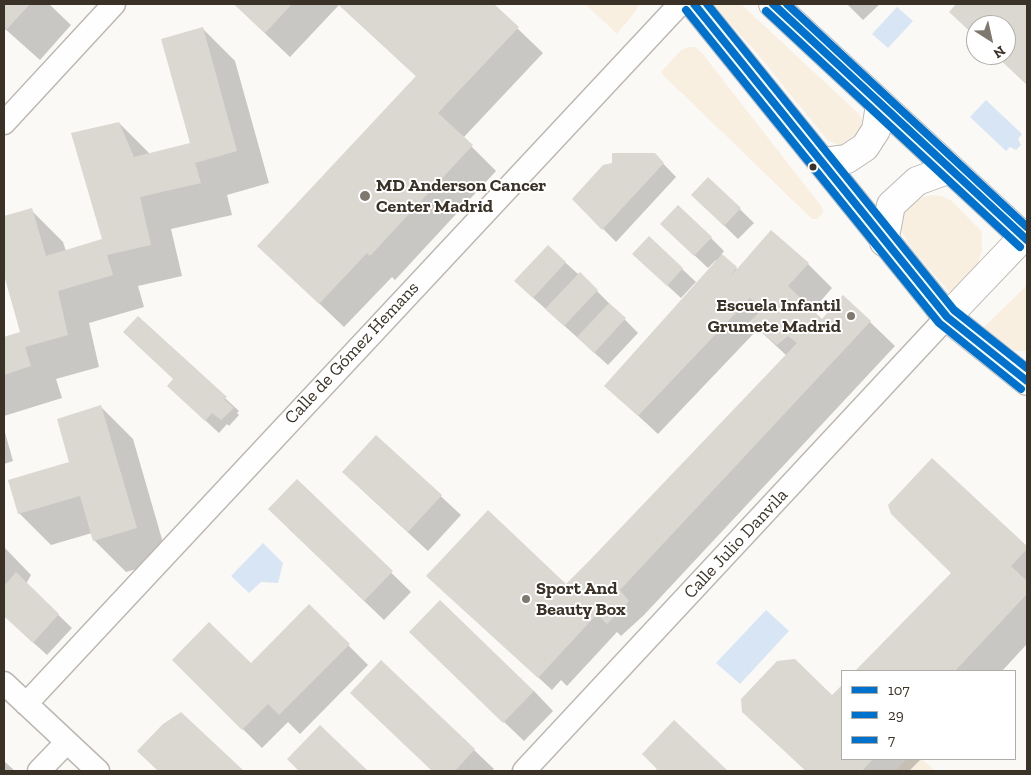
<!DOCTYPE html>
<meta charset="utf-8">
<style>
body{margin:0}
#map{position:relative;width:1031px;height:775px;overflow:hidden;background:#fbf9f6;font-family:"Zilla Slab",serif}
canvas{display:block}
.frame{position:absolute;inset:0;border:5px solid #3a3226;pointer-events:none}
.legend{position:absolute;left:841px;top:670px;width:175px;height:90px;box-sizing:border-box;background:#fff;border:1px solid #b0ada8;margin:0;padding:6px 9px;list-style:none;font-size:15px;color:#3a3226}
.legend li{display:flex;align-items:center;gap:10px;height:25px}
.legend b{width:25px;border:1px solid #b0ada8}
.north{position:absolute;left:966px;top:15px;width:50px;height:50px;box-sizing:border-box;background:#fff;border:1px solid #b0ada8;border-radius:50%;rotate:145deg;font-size:14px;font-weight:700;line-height:20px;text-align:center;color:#3a3226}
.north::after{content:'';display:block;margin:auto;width:18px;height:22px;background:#7e786f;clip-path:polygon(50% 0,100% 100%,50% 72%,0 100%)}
</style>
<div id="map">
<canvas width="1031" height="775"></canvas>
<div class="frame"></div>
<ul class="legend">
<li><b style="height:6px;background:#0072ce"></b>107</li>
<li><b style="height:6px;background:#0072ce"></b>29</li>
<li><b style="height:6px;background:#0072ce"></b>7</li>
</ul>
<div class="north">N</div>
</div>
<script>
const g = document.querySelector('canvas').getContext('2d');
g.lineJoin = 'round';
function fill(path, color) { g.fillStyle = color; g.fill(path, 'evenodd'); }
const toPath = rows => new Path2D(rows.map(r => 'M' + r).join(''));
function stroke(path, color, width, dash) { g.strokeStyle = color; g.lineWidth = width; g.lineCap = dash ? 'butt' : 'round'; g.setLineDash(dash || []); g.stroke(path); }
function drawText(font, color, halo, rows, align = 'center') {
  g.font = font + ' "Zilla Slab",serif'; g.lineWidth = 4; g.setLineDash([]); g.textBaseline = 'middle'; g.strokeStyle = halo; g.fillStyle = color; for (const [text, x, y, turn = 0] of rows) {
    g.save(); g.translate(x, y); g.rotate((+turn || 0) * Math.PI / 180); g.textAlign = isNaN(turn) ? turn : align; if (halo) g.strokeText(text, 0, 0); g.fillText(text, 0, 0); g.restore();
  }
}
fill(toPath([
 [585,4,639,4,636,11,617,34],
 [712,4,741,4,859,114,863,121,863,131,849,145,840,146,828,141,756,52],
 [689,47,695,47,702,53,822,207,823,213,817,219,812,219,662,74,662,71,681,50],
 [932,195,942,196,952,201,982,232,982,250,976,271,952,295,912,249,901,230,906,210,923,197],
 [1027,285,1027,351,1015,351,999,342,983,328],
 [907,759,922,759,935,771,895,771]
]), '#f9efe1');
fill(toPath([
 [897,7,913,21,888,48,872,34],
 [986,100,1022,134,1018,139,1021,145,1016,150,1010,147,1006,151,970,117],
 [263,543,283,563,278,583,261,582,249,593,231,576],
 [766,610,789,631,740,684,716,663]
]), '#d7e5f5');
fill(toPath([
 [4,4,49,4,71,25,40,60,4,28],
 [234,4,492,4,543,53,463,138,496,171,395,280,392,277,344,327,259,246,417,77,339,5,290,57],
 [847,4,880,4,863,20],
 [958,4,1027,4,1027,84,996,55,1006,55,1006,25,976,25,976,37,951,12],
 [203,29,235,61,269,183,227,195,232,215,171,229,182,276,138,286,144,307,89,323,99,367,56,379,62,398,4,416,4,338,22,332,4,271,4,217,31,210,63,242,66,251,104,239,119,123,150,154,192,144],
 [654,154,676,177,616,242,574,199],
 [708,178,754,223,738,239,693,195],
 [675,237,711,238,724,251,721,255,738,270,808,264,832,288,812,311,822,321,870,322,895,346,644,615,621,636,617,632,567,686,561,680,552,690,441,589,566,586,787,356,758,329,658,434,606,386,718,262,716,260,708,268],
 [649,238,696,282,681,298,647,267],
 [548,247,597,291,638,333,608,365,529,294],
 [149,328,239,411,237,413,239,415,229,426,227,424,219,433,182,399,175,380],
 [101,407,133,439,168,560,126,572,94,540,92,533,51,545,19,513,71,463],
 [4,429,13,461,4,464],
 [376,436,461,515,428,551,363,491],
 [932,459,1027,548,1027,644,1002,671,857,671,953,573],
 [297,481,411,592,384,620,289,529],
 [4,547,31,575,26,584,72,628,47,655,4,616],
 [309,606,368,665,300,734,288,722,262,748,173,660,251,665],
 [430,651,534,691,553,711,524,741],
 [381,662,474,750,494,769,492,771,433,771,371,712],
 [842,686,842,759,921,759,909,771,806,771,744,712,832,697],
 [181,714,242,771,159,771],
 [674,722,727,771,656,771],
 [320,726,366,771,300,771,288,759],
 [4,761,15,771,4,771]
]), '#0003');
fill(toPath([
 [4,4,30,4,7,29,4,27],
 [234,4,292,4,265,33],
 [338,4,494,4,519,27,438,113,473,145,370,256,367,253,319,304,257,246,416,76],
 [956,4,1027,4,1027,85,995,55,1006,55,1006,25,976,25,976,37,949,12],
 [203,27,237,151,195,163,201,183,140,197,151,245,107,255,113,275,58,291,68,335,25,347,31,366,4,375,4,337,20,332,4,275,4,216,32,208,46,256,102,239,71,133,119,122,134,157,190,143,161,39],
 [612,153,655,153,664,163,602,230,572,199,603,165,612,163],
 [708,177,741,208,724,226,691,195],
 [678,205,712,237,694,256,660,224],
 [771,230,809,263,788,286,822,319,843,295,871,321,620,590,629,601,607,624,597,614,538,678,426,576,488,510,566,584,589,561,797,343,788,336,777,345,749,322,763,309,750,298,638,416,604,386,722,254,737,267,730,277],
 [649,236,683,268,667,286,632,254],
 [548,245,566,262,533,298,514,281],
 [580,272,598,290,564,326,545,309],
 [609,303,626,318,594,353,577,337],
 [138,316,227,397,224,399,234,408,221,420,212,413,205,421,167,386,173,379,123,332],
 [101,405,137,528,93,541,80,496,18,514,8,480,69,462,57,419],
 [376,435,442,495,408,532,342,472],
 [932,458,1027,546,1027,549,1011,566,1027,581,1027,594,955,671,855,671,951,573,891,514,888,505],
 [297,479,393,571,364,601,268,509],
 [16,572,59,614,33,643,4,616,4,586],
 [440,600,534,691,503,723,409,632],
 [309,604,350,644,279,715,268,704,242,730,172,660,209,622,251,663],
 [795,659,832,695,842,685,842,759,873,759,862,771,806,771,742,712,741,699,777,661],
 [381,660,475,749,455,771,432,771,350,693],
 [181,712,244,771,158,771,137,751,163,724],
 [674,720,728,771,655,771,657,769,642,754],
 [320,725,368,771,299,771,287,759]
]), '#dbd7d1');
const street = toPath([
 [4,123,114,4],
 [4,683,98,771],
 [26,704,680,4],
 [39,771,67,742],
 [524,771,947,317]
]);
const secondary = toPath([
 [947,317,1027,233]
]);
const primary = toPath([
 [694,4,947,317,1027,381],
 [773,4,1027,240],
 [823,162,847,159,865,147,876,130,880,105],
 [884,242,891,205,917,181,950,169]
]);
stroke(street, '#bcb8b1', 25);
stroke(secondary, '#bcb8b1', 30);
stroke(primary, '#bcb8b1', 30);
stroke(street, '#fefefe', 22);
stroke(secondary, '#fefefe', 28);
stroke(primary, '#fefefe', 28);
stroke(toPath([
 [694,4,947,317,1027,381],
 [773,4,1027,240]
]), '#0072ce', 8);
stroke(toPath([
 [686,10,939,323,1021,389],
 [766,11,1020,247]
]), '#0072ce', 8);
stroke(toPath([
 [707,4,954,310,1027,368],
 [787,4,1027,227]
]), '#0072ce', 8);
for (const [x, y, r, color] of [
 [813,167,4.5,"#3a3226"],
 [365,196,6,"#7e786f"],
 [851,316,5,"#7e786f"],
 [526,599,5,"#7e786f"]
]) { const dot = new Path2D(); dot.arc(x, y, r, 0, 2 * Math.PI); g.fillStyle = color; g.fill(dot); stroke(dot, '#fff', 2); }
drawText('bold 18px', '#3a3226', '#fff', [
 ["MD Anderson Cancer",376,186],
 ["Center Madrid",376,207],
 ["Escuela Infantil",841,306,"right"],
 ["Grumete Madrid",841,327,"right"],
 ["Sport And",536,589],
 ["Beauty Box",536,610]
], 'left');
drawText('18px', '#3a3226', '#fff', [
 ["Calle de Gómez Hemans",352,353,-47],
 ["Calle Julio Danvila",736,544,-47]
]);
</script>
